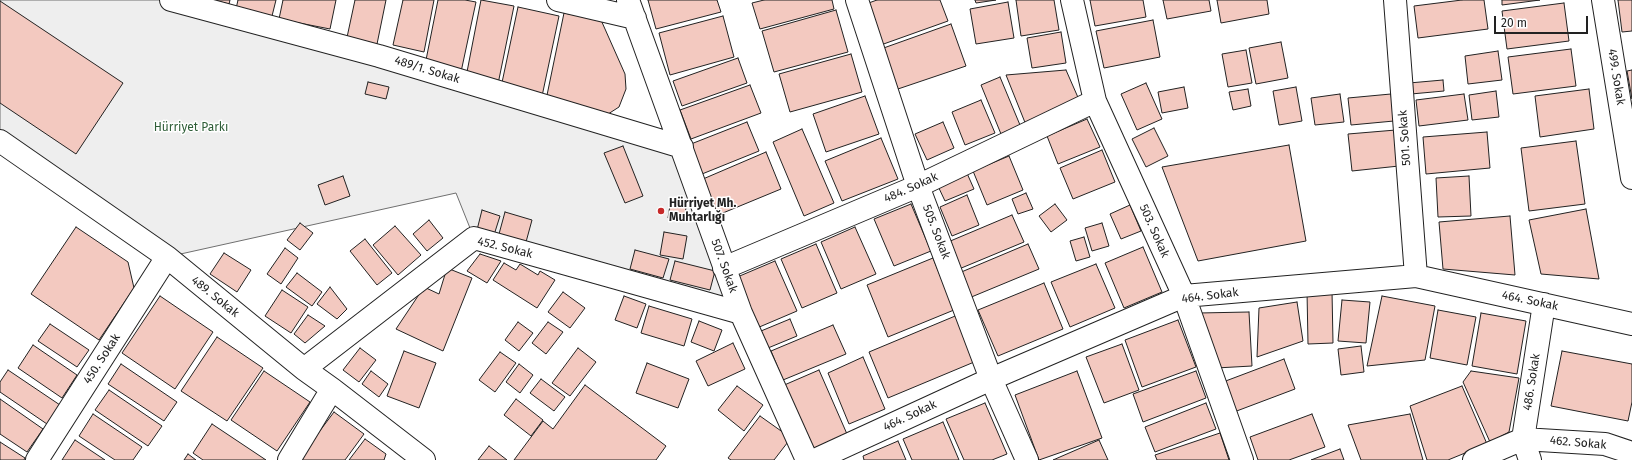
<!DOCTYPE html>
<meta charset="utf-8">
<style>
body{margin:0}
#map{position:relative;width:1632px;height:460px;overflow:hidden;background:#fff;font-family:"Fira Sans",sans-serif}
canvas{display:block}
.scale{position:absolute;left:1494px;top:16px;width:94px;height:18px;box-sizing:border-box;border:2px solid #222;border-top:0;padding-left:5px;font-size:12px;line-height:14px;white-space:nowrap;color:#222;-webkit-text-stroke:3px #fff;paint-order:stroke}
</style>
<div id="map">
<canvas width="1632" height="460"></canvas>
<div class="scale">20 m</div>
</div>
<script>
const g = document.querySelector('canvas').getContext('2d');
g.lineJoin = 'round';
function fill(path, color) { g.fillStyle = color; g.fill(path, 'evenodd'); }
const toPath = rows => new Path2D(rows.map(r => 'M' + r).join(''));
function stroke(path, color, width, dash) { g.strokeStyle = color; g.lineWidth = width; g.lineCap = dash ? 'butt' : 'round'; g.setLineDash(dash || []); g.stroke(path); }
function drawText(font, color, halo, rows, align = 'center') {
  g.font = font + ' "Fira Sans",sans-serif'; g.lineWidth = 3; g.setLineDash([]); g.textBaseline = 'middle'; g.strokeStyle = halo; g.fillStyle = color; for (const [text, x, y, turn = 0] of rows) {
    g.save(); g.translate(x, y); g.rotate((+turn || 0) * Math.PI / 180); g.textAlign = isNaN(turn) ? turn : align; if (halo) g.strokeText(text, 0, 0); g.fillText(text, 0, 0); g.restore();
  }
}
const green = toPath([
 [0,0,183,0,682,147,741,313,474,238,456,193,167,257,0,141,0,0]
]);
fill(green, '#eee');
stroke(green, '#6f6f6f', 1);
const building = toPath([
 [213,0,230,0,229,4,213,0],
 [238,0,276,0,272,16,236,9,238,0],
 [283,0,336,0,330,29,279,19,283,0],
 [355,0,386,0,376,49,346,42,355,0],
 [403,0,434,0,424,52,393,45,403,0],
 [438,0,465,0,476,2,461,72,425,65,438,0],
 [481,0,514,6,498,84,466,77,481,0],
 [648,0,717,0,721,12,656,29,648,0],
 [764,0,832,0,834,9,760,29,752,3,764,0],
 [877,0,940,0,948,21,878,46,863,5,877,0],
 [975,0,996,0,976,3,975,0],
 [1016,0,1054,0,1059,30,1021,36,1016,0],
 [1090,0,1143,0,1146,17,1095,26,1090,0],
 [1163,0,1209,0,1211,11,1167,19,1163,0],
 [1217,0,1267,0,1269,14,1221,23,1217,0],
 [1462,0,1484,0,1488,29,1418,38,1414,6,1462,0],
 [1502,0,1540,0,1502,5,1502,0],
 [1618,0,1632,0,1632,31,1622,32,1618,0],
 [0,1,123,83,76,154,0,103,0,1],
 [1008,2,1014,38,976,44,970,9,1008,2],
 [1564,3,1569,41,1507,49,1502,11,1564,3],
 [518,7,559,16,541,101,500,92,518,7],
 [836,10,848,52,774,72,762,31,836,10],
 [564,13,601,20,625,74,626,89,619,107,605,116,546,100,564,13],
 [723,16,734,57,670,75,659,33,723,16],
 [1153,20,1160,57,1104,68,1096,31,1153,20],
 [951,24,966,66,892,91,878,50,951,24],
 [1061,32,1066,63,1032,68,1027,38,1061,32],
 [1281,42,1288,78,1256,84,1249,48,1281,42],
 [1571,49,1576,86,1513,94,1508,57,1571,49],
 [1246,50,1252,83,1228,87,1222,54,1246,50],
 [1498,51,1502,80,1468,84,1465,56,1498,51],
 [851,54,862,92,790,112,779,74,851,54],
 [738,58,747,83,682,106,673,81,738,58],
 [1066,70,1080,102,1026,125,1006,75,1066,70],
 [1632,70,1632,99,1627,71,1632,70],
 [1000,77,1020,125,1001,134,981,85,1000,77],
 [1443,80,1444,91,1411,94,1409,83,1443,80],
 [368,82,389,87,386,99,365,94,368,82],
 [1146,83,1162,119,1137,130,1121,94,1146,83],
 [750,85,761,113,691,139,680,110,750,85],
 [1184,87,1188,108,1162,113,1158,92,1184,87],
 [1296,87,1302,121,1279,125,1273,91,1296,87],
 [1248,89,1251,106,1233,110,1229,92,1248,89],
 [1589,89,1594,129,1540,137,1535,96,1589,89],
 [1496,91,1499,117,1472,120,1469,95,1496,91],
 [1340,94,1344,122,1315,125,1311,98,1340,94],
 [1391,94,1394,121,1351,125,1348,98,1391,94],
 [1464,94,1468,120,1419,126,1416,100,1464,94],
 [865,96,879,134,826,152,813,114,865,96],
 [981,100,995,133,965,145,952,112,981,100],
 [1087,119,1100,147,1058,164,1047,136,1087,119],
 [747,122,759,151,702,174,691,144,747,122],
 [943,122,954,148,927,160,915,134,943,122],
 [1154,128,1168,156,1146,167,1132,139,1154,128],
 [802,129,834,203,804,216,773,142,802,129],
 [1396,130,1399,166,1352,171,1348,134,1396,130],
 [1487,132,1490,168,1426,174,1423,137,1487,132],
 [881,138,898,179,842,201,825,161,881,138],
 [1576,141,1585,204,1529,211,1521,148,1576,141],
 [1289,145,1306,241,1198,261,1162,167,1289,145],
 [623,146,643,196,625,203,604,153,623,146],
 [1102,150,1115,182,1073,199,1060,168,1102,150],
 [766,152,781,189,718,215,703,179,766,152],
 [1009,156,1023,190,987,205,973,171,1009,156],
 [966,171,974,189,945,201,937,184,966,171],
 [343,176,350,196,325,205,318,185,343,176],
 [1469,176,1471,216,1438,217,1436,178,1469,176],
 [1026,193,1033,209,1018,214,1012,199,1026,193],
 [967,195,979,225,952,236,940,207,967,195],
 [671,199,687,201,684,221,668,218,671,199],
 [911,204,931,251,894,266,874,219,911,204],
 [1055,204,1067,220,1051,232,1039,216,1055,204],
 [1130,205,1141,231,1121,239,1110,214,1130,205],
 [1586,209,1599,279,1541,274,1529,220,1586,209],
 [482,210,500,216,494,235,477,230,482,210],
 [505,212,532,220,526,242,499,234,505,212],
 [1012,215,1024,242,959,269,948,242,1012,215],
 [1510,216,1515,275,1443,269,1439,222,1510,216],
 [429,220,443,238,427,251,413,234,429,220],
 [300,223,313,233,300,250,287,240,300,223],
 [1102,223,1109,246,1092,251,1085,228,1102,223],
 [395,226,421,255,398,275,373,245,395,226],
 [76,227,128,262,134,288,99,340,31,294,76,227],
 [855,227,876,274,841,289,821,242,855,227],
 [664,232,687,236,683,259,660,255,664,232],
 [1084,237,1090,257,1076,261,1070,241,1084,237],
 [365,239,392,273,377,285,350,251,365,239],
 [816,244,837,293,802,308,781,259,816,244],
 [1028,244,1039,269,969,298,959,273,1028,244],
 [1143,247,1162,292,1124,308,1105,263,1143,247],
 [285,248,298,258,281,284,267,274,285,248],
 [635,250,669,259,663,278,630,269,635,250],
 [224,253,251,270,237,292,210,274,224,253],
 [480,254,501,261,487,283,467,271,480,254],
 [933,258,954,310,888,337,867,285,933,258],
 [675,261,715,271,710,290,670,280,675,261],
 [775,261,797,311,757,328,735,278,775,261],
 [504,263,516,270,520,264,538,275,540,271,555,280,537,308,493,280,504,263],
 [1096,264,1115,308,1070,327,1051,282,1096,264],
 [447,268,472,278,443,351,396,329,424,287,439,294,447,268],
 [297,273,322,292,312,306,286,287,297,273],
 [1044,283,1063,329,998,356,978,310,1044,283],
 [330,287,347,309,337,319,317,304,330,287],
 [282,290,308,307,291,333,265,316,282,290],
 [1307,291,1332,291,1333,343,1308,344,1307,291],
 [563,292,585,308,570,328,548,312,563,292],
 [160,296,213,332,175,389,122,353,160,296],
 [624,296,646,304,637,328,615,320,624,296],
 [1382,296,1435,306,1425,360,1367,366,1382,296],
 [1342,300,1370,302,1366,343,1338,341,1342,300],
 [1297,302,1303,341,1257,357,1259,308,1297,302],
 [649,306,692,319,684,346,641,333,649,306],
 [1438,310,1476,317,1467,365,1430,358,1438,310],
 [1249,312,1252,366,1216,368,1199,313,1249,312],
 [1481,313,1526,321,1517,374,1472,366,1481,313],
 [960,314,979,360,888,398,869,352,960,314],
 [308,315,325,326,305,343,294,334,308,315],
 [790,319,797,336,768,348,761,331,790,319],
 [1178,320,1196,367,1142,387,1125,340,1178,320],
 [699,321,722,330,714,351,691,342,699,321],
 [518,322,533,333,519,351,505,340,518,322],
 [548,322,563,332,546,354,532,343,548,322],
 [50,324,89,350,77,367,38,341,50,324],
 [833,325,846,354,783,380,771,351,833,325],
 [217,337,263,368,227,421,181,391,217,337],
 [733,343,745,369,708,386,696,361,733,343],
 [1122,344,1139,390,1104,403,1086,357,1122,344],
 [33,345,77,375,62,398,18,368,33,345],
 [1361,346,1364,372,1341,375,1338,349,1361,346],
 [360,348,376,360,359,382,343,370,360,348],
 [578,348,596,362,570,396,552,383,578,348],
 [404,351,436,363,419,408,387,396,404,351],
 [1562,351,1632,364,1632,402,1628,421,1551,406,1562,351],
 [500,352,516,363,495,392,479,380,500,352],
 [863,357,885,409,849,424,828,373,863,357],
 [1284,359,1295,389,1234,412,1223,382,1284,359],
 [647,363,689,379,678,408,636,393,647,363],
 [121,364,177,402,164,421,108,384,121,364],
 [519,364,533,375,520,393,506,382,519,364],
 [8,370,60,405,47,424,0,392,0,382,8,370],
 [819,370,847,434,810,450,782,386,819,370],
 [264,371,310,402,277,451,231,420,264,371],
 [371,371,388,384,379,397,362,384,371,371],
 [1077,371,1102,438,1039,460,1015,395,1077,371],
 [1196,371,1206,398,1143,422,1133,394,1196,371],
 [1471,371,1519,378,1509,432,1490,442,1463,382,1471,371],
 [541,379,565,397,554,411,530,393,541,379],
 [585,385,666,446,656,460,514,460,543,421,553,429,585,385],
 [737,386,763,405,744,431,718,410,737,386],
 [1462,386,1487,444,1448,460,1427,460,1410,406,1462,386],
 [109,390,162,426,148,446,95,410,109,390],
 [0,399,43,429,27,452,0,434,0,399],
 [516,399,543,420,531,436,504,415,516,399],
 [985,403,1007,454,992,460,964,460,946,419,985,403],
 [1206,403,1216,429,1155,452,1145,427,1206,403],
 [334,412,364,434,345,460,298,460,334,412],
 [93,414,142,447,133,460,115,460,79,436,93,414],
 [1312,414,1325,447,1289,460,1258,460,1250,437,1312,414],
 [1410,414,1423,460,1361,460,1348,425,1410,414],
 [760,416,791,438,774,460,731,460,728,458,760,416],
 [943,422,959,460,912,460,903,439,943,422],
 [212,424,266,460,203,460,193,453,212,424],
 [1220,433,1229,460,1157,460,1155,455,1220,433],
 [365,439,386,454,384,460,349,460,365,439],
 [75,440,105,460,62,460,75,440],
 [1099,440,1108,460,1053,460,1099,440],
 [898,441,906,460,864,460,863,456,898,441],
 [0,442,25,458,24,460,0,460,0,442],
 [489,446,507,460,478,460,489,446],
 [1340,449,1344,460,1311,460,1340,449],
 [188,454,196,460,184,460,188,454]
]);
fill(building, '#f3c9c0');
stroke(building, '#222', 1);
const minor = toPath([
 [171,0,379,56,682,147],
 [558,0,635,18],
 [628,0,741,313,807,460],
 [857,0,918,186,991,379,1027,460],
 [1072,0,1095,101,1184,296,1242,460],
 [1395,0,1416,276],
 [1603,0,1632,178],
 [0,141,167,257,304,369,332,389,424,460],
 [724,268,918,186,1095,101],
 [304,369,474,238,741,313],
 [37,460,167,257],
 [289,460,332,389],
 [815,460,991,379,1184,296,1416,276,1632,324],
 [1474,460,1523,439,1605,444,1632,453],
 [1530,460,1523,439,1544,304]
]);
stroke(minor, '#222', 24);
stroke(minor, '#fff', 22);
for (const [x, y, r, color] of [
 [661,211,4,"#c62828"]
]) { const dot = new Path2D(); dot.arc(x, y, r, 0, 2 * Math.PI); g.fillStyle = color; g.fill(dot); stroke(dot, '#fff', 1.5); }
drawText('12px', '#222', '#fff', [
 ["489/1. Sokak",427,70,17],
 ["499. Sokak",1616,77,81],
 ["501. Sokak",1405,138,-94],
 ["484. Sokak",911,188,-24],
 ["503. Sokak",1154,231,66],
 ["505. Sokak",936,232,69],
 ["452. Sokak",505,248,14],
 ["507. Sokak",724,266,70],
 ["464. Sokak",1210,296,-7],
 ["489. Sokak",215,297,39],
 ["464. Sokak",1530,301,12],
 ["450. Sokak",102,359,-57],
 ["486. Sokak",1532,382,-81],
 ["464. Sokak",910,416,-25],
 ["462. Sokak",1578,443,5]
]);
drawText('12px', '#2f5e38', '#fff', [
 ["Hürriyet Parkı",191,128]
]);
drawText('bold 12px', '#222', '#fff', [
 ["Hürriyet Mh.",669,204],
 ["Muhtarlığı",669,218]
], 'left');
</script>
